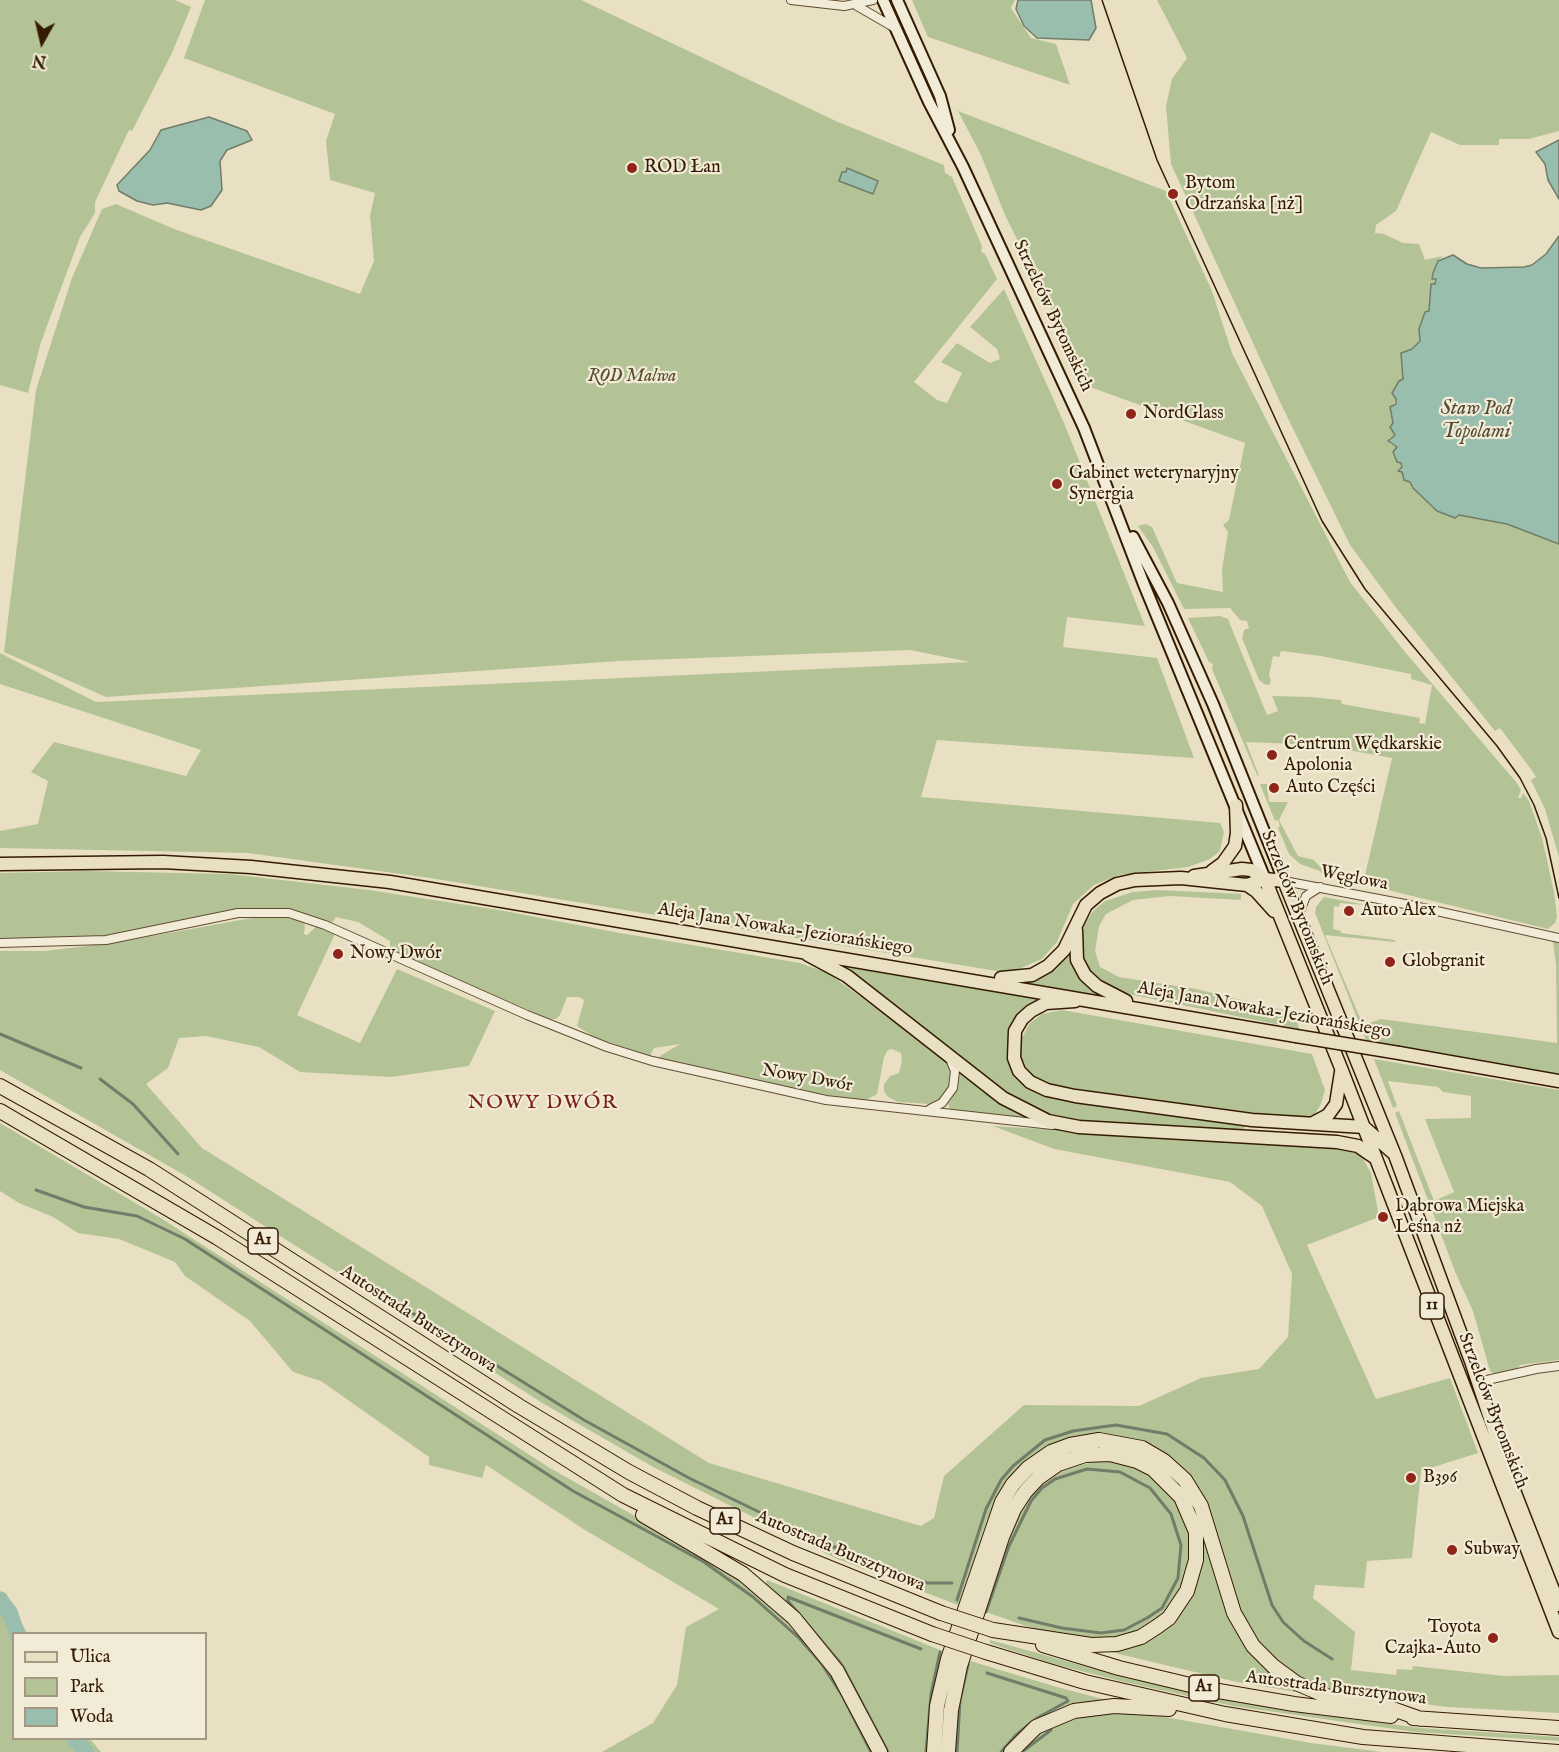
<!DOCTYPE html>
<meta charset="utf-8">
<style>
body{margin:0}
#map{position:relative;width:1559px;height:1752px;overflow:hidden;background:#e9e0c3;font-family:"IM FELL English",serif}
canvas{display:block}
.legend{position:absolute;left:12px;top:1632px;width:195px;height:108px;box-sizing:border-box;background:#f1ebd8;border:2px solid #a59882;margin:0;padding:8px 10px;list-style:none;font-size:18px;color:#341b01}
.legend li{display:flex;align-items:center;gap:12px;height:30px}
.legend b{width:30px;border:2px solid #a59882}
.north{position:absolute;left:12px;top:12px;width:60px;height:60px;-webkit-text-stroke:4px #f1ebd8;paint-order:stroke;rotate:188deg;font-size:16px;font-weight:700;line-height:24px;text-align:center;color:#341b01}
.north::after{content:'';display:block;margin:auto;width:21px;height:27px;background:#341b01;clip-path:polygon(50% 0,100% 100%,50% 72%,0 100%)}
</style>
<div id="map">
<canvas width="1559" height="1752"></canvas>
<ul class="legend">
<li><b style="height:8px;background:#e9e0c3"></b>Ulica</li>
<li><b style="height:16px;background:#b4c395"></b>Park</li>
<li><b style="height:16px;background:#99bead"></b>Woda</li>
</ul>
<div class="north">N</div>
</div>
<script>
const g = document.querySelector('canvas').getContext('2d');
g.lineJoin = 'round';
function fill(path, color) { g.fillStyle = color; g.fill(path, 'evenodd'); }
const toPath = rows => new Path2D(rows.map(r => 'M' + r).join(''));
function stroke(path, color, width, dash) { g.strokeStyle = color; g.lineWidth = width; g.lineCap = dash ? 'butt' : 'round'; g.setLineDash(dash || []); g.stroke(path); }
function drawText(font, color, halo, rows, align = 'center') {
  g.font = font + ' "IM FELL English",serif'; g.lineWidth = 4.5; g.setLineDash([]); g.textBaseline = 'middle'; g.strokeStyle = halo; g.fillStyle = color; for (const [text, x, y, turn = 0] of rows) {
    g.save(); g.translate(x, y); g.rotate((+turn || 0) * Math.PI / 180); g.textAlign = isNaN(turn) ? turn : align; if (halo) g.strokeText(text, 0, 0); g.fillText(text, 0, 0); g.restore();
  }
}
fill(toPath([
 [0,0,175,0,191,7,172,53,132,131,129,130,95,202,95,213,80,237,41,342,28,393,0,385],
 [205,0,581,0,838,122,944,165,945,173,952,177,982,246,981,252,985,254,997,279,914,382,937,400,947,403,962,373,941,362,957,343,990,363,1000,359,997,349,970,327,1004,289,1064,423,1145,626,1067,617,1063,647,1157,658,1194,758,937,740,921,797,1220,823,1224,832,1220,851,1210,859,1188,867,1119,875,1094,885,1073,904,1057,942,1042,959,1009,973,430,878,248,853,0,848,0,831,38,824,48,781,31,772,54,742,186,776,201,750,0,684,0,653,96,702,970,662,910,650,619,661,106,697,4,652,36,390,72,278,102,209,116,204,174,229,360,294,374,261,370,216,375,193,330,180,326,141,335,114,184,58],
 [912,0,1015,0,1011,8,1031,38,1056,44,1070,85,928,37],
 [1157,0,1559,0,1559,131,1529,139,1499,139,1499,145,1460,145,1431,132,1396,211,1376,225,1375,233,1384,234,1403,243,1419,244,1425,260,1443,256,1438,261,1433,273,1435,284,1429,311,1425,312,1419,329,1420,341,1411,349,1403,352,1403,380,1399,381,1392,393,1396,399,1390,412,1393,423,1390,427,1395,435,1389,438,1390,444,1397,447,1393,453,1397,462,1401,462,1404,480,1410,482,1432,507,1450,516,1459,515,1507,524,1559,544,1559,857,1545,809,1531,780,1536,777,1533,772,1500,728,1495,731,1397,609,1350,545,1280,402,1171,164,1166,106,1172,79,1187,58],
 [958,111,1166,191,1212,291,1232,353,1350,582,1405,652,1516,782,1521,790,1518,798,1521,798,1523,793,1529,801,1542,838,1554,892,1557,917,1555,923,1548,929,1363,884,1392,758,1320,745,1246,742,1259,776,1257,775,1212,669,1213,664,1209,662,1188,618,1220,616,1228,619,1267,715,1278,711,1272,696,1310,697,1341,700,1342,704,1420,718,1419,723,1425,724,1432,685,1411,679,1411,674,1321,656,1281,651,1279,657,1273,656,1269,675,1271,681,1269,685,1264,684,1259,680,1242,638,1244,630,1249,628,1247,621,1240,620,1230,608,1184,609,1153,547,1138,526,1146,524,1152,527,1177,583,1223,592,1222,570,1228,532,1223,525,1229,520,1245,443,1090,387,1084,371,1080,372,1069,349,1049,304,1005,215,981,155],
 [1260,784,1267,784,1269,802,1288,802,1279,820,1298,856,1314,860,1333,881,1327,879,1320,871,1300,864,1289,854,1278,828,1280,826,1278,820,1275,821],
 [86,871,230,874,369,890,499,910,620,933,800,963,828,973,945,1059,952,1071,951,1087,940,1100,930,1104,898,1102,888,1097,884,1091,884,1084,890,1076,899,1073,902,1061,901,1053,892,1049,888,1050,884,1057,877,1094,866,1100,827,1096,773,1086,657,1058,680,1044,654,1048,650,1056,594,1037,577,1026,583,1005,584,1000,579,997,567,997,560,1015,556,1019,550,1019,405,957,390,949,390,941,358,922,336,917,332,923,290,909,238,909,106,936,0,939,0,873],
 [1158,890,1241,894,1241,900,1170,896,1133,900,1106,914,1099,926,1095,951,1100,967,1119,977,1196,989,1295,1013,1299,1029,1109,990,1090,977,1082,961,1081,941,1084,926,1093,911,1105,901,1133,892],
 [1324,897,1366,905,1340,903,1339,907,1334,906,1333,929,1341,931,1341,933,1395,940,1395,942,1325,935,1363,1025,1381,1019,1557,1043,1556,964,1553,942,1559,942,1559,1075,1366,1040,1315,913,1316,907],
 [257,917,282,917,302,921,305,926,304,934,307,935,317,926,335,934,297,1015,360,1043,397,969,495,1011,469,1066,391,1077,300,1072,259,1047,206,1036,179,1038,168,1068,146,1084,202,1148,709,1463,921,1526,934,1518,944,1476,1024,1405,1139,1406,1201,1378,1259,1369,1288,1337,1292,1274,1262,1206,1230,1182,1054,1149,993,1126,1335,1147,1361,1155,1371,1173,1379,1217,1307,1245,1376,1399,1450,1378,1478,1453,1421,1471,1412,1558,1367,1561,1364,1588,1315,1585,1313,1598,1355,1632,1351,1670,1396,1675,1397,1669,1412,1670,1413,1666,1504,1676,1559,1675,1559,1713,1448,1707,1337,1693,1307,1682,1281,1665,1252,1634,1241,1614,1212,1517,1202,1494,1190,1477,1136,1440,1121,1437,1103,1435,1075,1438,998,1498,987,1520,958,1605,835,1558,655,1468,544,1404,186,1176,0,1070,0,951,45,951,119,942],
 [1071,947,1074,964,1083,983,1099,997,1022,984,1042,976,1058,963],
 [848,967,1039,999,1027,1007,1009,1032,1008,1039,1009,1060,1024,1082,1245,1123,1244,1130,1066,1119,1036,1110,996,1085,846,969],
 [1062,1010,1312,1054,1325,1090,1321,1104,1314,1116,1300,1119,1056,1086,1038,1080,1026,1068,1020,1054,1021,1040,1029,1024,1042,1014],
 [1374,1059,1559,1090,1559,1360,1520,1365,1517,1370,1495,1375,1490,1371,1473,1311,1456,1274,1395,1113,1399,1111,1434,1201,1454,1192,1425,1119,1471,1118,1471,1096,1443,1092,1438,1087,1388,1081,1397,1106,1393,1108],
 [958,1073,1011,1111,1027,1119,950,1109,948,1104,957,1089],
 [0,1123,159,1217,550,1468,725,1567,788,1618,823,1659,875,1752,602,1752,653,1723,677,1685,686,1627,719,1609,585,1530,486,1465,482,1478,429,1465,429,1457,321,1381,293,1372,250,1321,185,1276,175,1262,119,1239,78,1233,53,1217,19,1203,0,1191],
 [1095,1446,1131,1450,1151,1458,1178,1480,1198,1511,1234,1625,1302,1693,1237,1682,1106,1651,1129,1646,1177,1615,1198,1529,1148,1462,1062,1457,991,1542,1012,1495,1031,1472,1060,1454],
 [1104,1460,1124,1463,1155,1478,1166,1488,1183,1513,1191,1543,1190,1561,1174,1603,1145,1628,1125,1636,1098,1640,1072,1638,1037,1630,983,1611,1009,1534,1021,1508,1035,1489,1065,1468],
 [767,1580,945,1652,929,1752,884,1752,859,1700,765,1585],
 [0,1591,6,1593,27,1633,14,1634,14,1738,90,1739,101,1752,0,1752],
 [990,1640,1127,1678,1281,1710,1421,1728,1559,1737,1559,1741,1415,1732,1233,1706,1124,1682,1054,1664,1001,1647,990,1643],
 [967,1660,1057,1687,1110,1701,1080,1704,1044,1717,1006,1752,952,1752,954,1724],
 [1106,1711,1142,1713,1311,1743,1382,1752,1018,1752,1038,1732,1076,1716]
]), '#b4c395');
const water = toPath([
 [1018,0,1091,0,1096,28,1089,40,1037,38,1024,26,1016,9,1018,0],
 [209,117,247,131,252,140,227,150,220,161,222,190,211,206,201,210,167,203,153,205,137,201,119,191,117,185,150,150,161,130,209,117],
 [1559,140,1559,199,1548,180,1545,164,1536,152,1559,140],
 [847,168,878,181,873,194,839,181,842,172,846,172,847,168],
 [1559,236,1559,544,1507,524,1459,515,1455,518,1437,511,1413,488,1410,482,1404,480,1402,472,1398,471,1402,467,1401,463,1397,462,1393,452,1397,447,1388,441,1395,435,1390,427,1393,423,1390,407,1396,404,1396,399,1392,393,1399,381,1403,379,1401,353,1412,349,1420,341,1419,329,1425,312,1429,311,1431,284,1435,284,1436,279,1432,279,1433,273,1438,261,1453,255,1467,264,1481,268,1524,267,1532,265,1546,254,1559,236]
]);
fill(water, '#99bead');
stroke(water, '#717d68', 1.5);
stroke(toPath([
 [0,1034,81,1068],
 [100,1079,133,1104,178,1154],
 [36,1190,84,1207,137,1216,185,1239,573,1491,704,1562,753,1597,799,1638,821,1663,842,1695,871,1752],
 [401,1306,584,1420,689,1478,819,1541,927,1583,952,1583],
 [957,1600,986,1509,1001,1480,1013,1466,1045,1440,1073,1431,1116,1425,1167,1434,1204,1458,1225,1480,1243,1516,1272,1605,1283,1622,1304,1641,1332,1659],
 [986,1612,1009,1546,1031,1501,1042,1488,1055,1479,1087,1469,1120,1472,1150,1488,1171,1514,1181,1545,1178,1578,1162,1608,1147,1618,1124,1630,1101,1633,1062,1628,1019,1618],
 [987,1673,1066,1698,1068,1701,1037,1718,1016,1735,1001,1752],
 [888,1752,842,1665,788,1601,788,1597,921,1649],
 [926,1752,931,1694,940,1652],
 [957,1752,960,1701,968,1665],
 [1022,1752,1051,1730]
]), '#717d68', 3);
stroke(toPath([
 [0,1600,10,1613,17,1634],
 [74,1738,86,1752]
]), '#99bead', 16);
const minor = toPath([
 [791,0,844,6,873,0],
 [857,6,895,28],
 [1284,881,1405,904,1559,938],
 [1299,914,1306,896,1320,887],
 [0,943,106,940,238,913,289,913,325,925,527,1015,607,1047,652,1061,826,1100,1052,1125],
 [930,1109,942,1103,953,1088,955,1071,950,1059],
 [1478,1382,1536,1369,1559,1366]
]);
const secondary = toPath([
 [883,0,929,102,963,167,1084,428,1143,582,1265,879],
 [897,0,940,96,949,130],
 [1133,537,1168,603,1213,704,1284,881]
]);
const primary = toPath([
 [0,864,163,862,251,867,390,882,1296,1036],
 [1212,871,1223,863,1235,846,1237,833,1236,805],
 [1194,876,1242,869,1251,870,1265,879],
 [1265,879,1341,1068,1559,1632],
 [1247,885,1256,891,1274,911],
 [1076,930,1077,960,1085,975,1097,986,1126,1001],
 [808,955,847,976,1003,1098,1048,1121,1079,1127,1337,1142,1358,1146,1374,1157],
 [1001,978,1032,975,1048,966,1064,950,1086,905,1100,893,1117,884,1135,880,1181,878,1247,885,1265,879,1284,881,1396,1158,1472,1364,1515,1493,1559,1605],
 [1075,1001,1046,1003,1031,1011,1022,1019,1015,1031,1014,1058,1019,1071,1030,1082,1047,1090,1075,1096,1252,1120,1364,1127,1392,1152],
 [1399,1053,1559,1081],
 [1313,1123,1328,1115,1336,1104,1341,1072]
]);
const motorway = toPath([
 [0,1086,149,1169,519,1406,629,1472,697,1508,793,1553,941,1613],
 [0,1111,218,1238,623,1495,785,1575,932,1634],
 [643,1515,743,1574,794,1618,837,1671,880,1752],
 [1043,1645,1119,1668,1207,1689,1294,1704,1391,1716],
 [986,1652,1085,1682,1225,1714,1363,1737,1558,1752],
 [1413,1718,1559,1728],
 [934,1752,937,1706,948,1659,1002,1502,1013,1484,1028,1468,1051,1452,1070,1445,1099,1440,1142,1448,1164,1461,1185,1480,1201,1506,1234,1613,1253,1646,1273,1666,1296,1683,1329,1697,1390,1708,1421,1719],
 [948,1752,951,1710,960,1666,1002,1537,1014,1509,1025,1492,1038,1478,1058,1464,1085,1455,1110,1454,1137,1461,1153,1469,1181,1497,1196,1532,1196,1560,1187,1591,1169,1618,1158,1626,1141,1637,1117,1644,1091,1645,993,1630],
 [1011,1752,1036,1727,1074,1711,1114,1706,1169,1709]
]);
stroke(minor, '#614c32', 10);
stroke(secondary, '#341b01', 14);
stroke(primary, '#341b01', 15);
stroke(motorway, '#341b01', 16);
stroke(minor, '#f1ebd8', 8);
stroke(secondary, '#f1ebd8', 10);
stroke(primary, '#e9e0c3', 12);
stroke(motorway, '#e9e0c3', 14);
stroke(toPath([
 [1102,0,1157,160,1322,521,1365,589,1497,746,1520,778,1534,805,1546,838,1559,898]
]), '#341b01', 1.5);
const primaryBridge = toPath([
 [1296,1036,1399,1053]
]);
const motorwayBridge = toPath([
 [941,1613,993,1630],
 [932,1634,986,1652]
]);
stroke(primaryBridge, '#341b01', 15, []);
stroke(motorwayBridge, '#341b01', 16, []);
stroke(primaryBridge, '#e9e0c3', 12);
stroke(motorwayBridge, '#e9e0c3', 14);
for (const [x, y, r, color] of [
 [632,168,6,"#8f2418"],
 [1173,194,6,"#8f2418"],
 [1131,414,6,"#8f2418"],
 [1057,484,6,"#8f2418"],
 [1272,755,6,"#8f2418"],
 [1274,788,6,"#8f2418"],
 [1349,911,6,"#8f2418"],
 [338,954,6,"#8f2418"],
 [1390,962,6,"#8f2418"],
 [1383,1217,6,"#8f2418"],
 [1411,1478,6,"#8f2418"],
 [1452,1550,6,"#8f2418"],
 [1493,1638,6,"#8f2418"]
]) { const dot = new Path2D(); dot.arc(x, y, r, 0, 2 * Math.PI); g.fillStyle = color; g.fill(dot); stroke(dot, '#f1ebd8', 2); }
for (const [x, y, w] of [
 [263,1241,30],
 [1432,1306,24],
 [725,1521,30],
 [1204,1688,30]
]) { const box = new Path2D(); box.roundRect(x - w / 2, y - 13, w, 26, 4.5); g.fillStyle = '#f1ebd8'; g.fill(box); stroke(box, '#341b01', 1.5); }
drawText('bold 16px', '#341b01', null, [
 ["A1",263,1241],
 ["11",1432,1306],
 ["A1",725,1521],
 ["A1",1204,1688]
]);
drawText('18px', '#341b01', '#f1ebd8', [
 ["ROD Łan",644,168],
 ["Bytom",1185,184],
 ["Odrzańska [nż]",1185,205],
 ["NordGlass",1143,414],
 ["Gabinet weterynaryjny",1069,474],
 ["Synergia",1069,495],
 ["Centrum Wędkarskie",1284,745],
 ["Apolonia",1284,766],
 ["Auto Części",1286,788],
 ["Auto Alex",1361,911],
 ["Nowy Dwór",350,954],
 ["Globgranit",1402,962],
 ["Dąbrowa Miejska",1395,1207],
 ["Leśna nż",1395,1228],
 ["B396",1423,1478],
 ["Subway",1464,1550],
 ["Toyota",1481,1628,"right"],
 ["Czajka-Auto",1481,1649,"right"]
], 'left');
drawText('18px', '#341b01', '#f1ebd8', [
 ["Strzelców Bytomskich",1052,316,65],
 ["Węglowa",1354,879,11],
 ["Strzelców Bytomskich",1296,908,68],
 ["Aleja Jana Nowaka-Jeziorańskiego",785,930,9],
 ["Aleja Jana Nowaka-Jeziorańskiego",1264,1011,10],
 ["Nowy Dwór",807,1079,10],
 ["Autostrada Bursztynowa",418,1320,33],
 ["Strzelców Bytomskich",1492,1411,69],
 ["Autostrada Bursztynowa",840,1552,23],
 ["Autostrada Bursztynowa",1336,1689,7]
]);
drawText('italic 18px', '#5a4d2d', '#f1ebd8', [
 ["ROD Malwa",632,377]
]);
drawText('italic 20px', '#524c35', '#f1ebd8', [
 ["Staw Pod",1476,410],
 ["Topolami",1476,433]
]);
g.letterSpacing = '1.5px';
drawText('20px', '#7a1f14', '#f1ebd8', [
 ["NOWY DWÓR",543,1104]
]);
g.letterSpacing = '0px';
</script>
